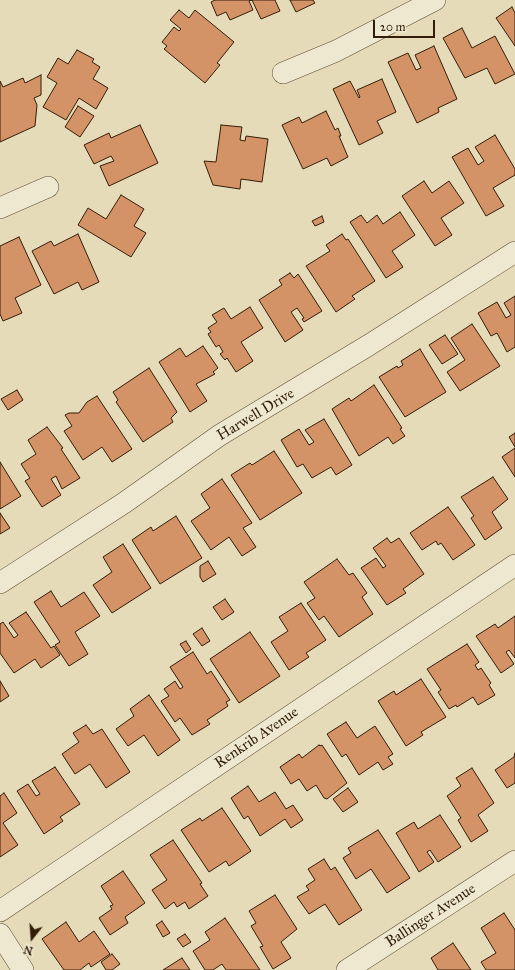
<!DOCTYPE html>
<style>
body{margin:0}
#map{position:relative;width:515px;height:970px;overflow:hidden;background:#e5dbb8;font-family:"IM FELL Great Primer",serif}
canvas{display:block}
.north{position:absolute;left:12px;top:918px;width:40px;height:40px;-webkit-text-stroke:3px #eee8d1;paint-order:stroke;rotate:197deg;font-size:11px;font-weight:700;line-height:16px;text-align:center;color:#321d08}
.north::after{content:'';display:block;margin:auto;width:14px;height:18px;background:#321d08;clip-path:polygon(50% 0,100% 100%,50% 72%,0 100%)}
.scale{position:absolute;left:373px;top:20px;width:62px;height:18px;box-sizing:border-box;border:2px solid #321d08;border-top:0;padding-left:5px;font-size:12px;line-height:14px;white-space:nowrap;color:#321d08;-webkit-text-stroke:3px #eee8d1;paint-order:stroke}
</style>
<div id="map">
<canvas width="515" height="970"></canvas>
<div class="north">N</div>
<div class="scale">20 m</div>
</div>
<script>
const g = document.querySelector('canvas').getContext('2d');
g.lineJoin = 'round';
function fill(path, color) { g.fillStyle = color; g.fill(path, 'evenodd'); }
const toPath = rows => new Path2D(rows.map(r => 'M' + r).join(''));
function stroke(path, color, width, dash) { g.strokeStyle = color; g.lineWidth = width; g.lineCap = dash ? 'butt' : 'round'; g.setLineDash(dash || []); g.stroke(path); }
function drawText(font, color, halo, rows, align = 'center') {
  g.font = font + ' "IM FELL Great Primer",serif'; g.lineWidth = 3; g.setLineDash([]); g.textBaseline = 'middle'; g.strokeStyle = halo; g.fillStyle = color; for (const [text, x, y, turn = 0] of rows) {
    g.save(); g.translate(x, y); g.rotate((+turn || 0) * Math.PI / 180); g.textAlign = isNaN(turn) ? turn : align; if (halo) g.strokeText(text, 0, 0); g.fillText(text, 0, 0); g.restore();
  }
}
const building = toPath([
 [215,0,275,0,280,11,261,19,252,0,249,1,253,10,230,20,226,12,217,16,211,2,215,0],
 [290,0,313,0,315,3,296,12,290,0],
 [512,7,515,13,515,46,496,18,512,7],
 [179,10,189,18,195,10,234,42,217,63,220,65,205,83,164,49,167,46,162,42,174,27,179,31,181,29,170,20,179,10],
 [462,28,472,48,495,36,515,74,495,84,487,68,465,78,443,38,462,28],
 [434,46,457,99,438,108,439,112,417,123,388,62,408,53,416,70,421,68,415,55,434,46],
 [77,50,94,59,92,62,100,67,93,79,108,88,96,109,79,98,66,120,43,107,57,83,47,77,58,58,68,64,77,50],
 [41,75,41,95,34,98,37,105,35,126,0,142,0,81,3,87,23,78,25,83,41,75],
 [382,79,396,112,377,121,383,133,359,145,333,89,350,81,359,98,360,97,357,90,382,79],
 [78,106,94,116,80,137,65,127,78,106],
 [326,111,335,130,338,128,341,136,339,136,348,157,331,166,327,158,303,169,282,125,299,117,302,123,326,111],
 [140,125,158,163,109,186,100,166,114,161,111,156,94,164,84,145,109,133,111,138,140,125],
 [221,125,242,127,240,140,245,141,246,136,268,139,262,182,241,179,240,189,213,185,204,161,216,162,221,125],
 [495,135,515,169,515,175,493,188,504,206,486,216,452,157,468,148,478,165,484,161,475,147,495,135],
 [424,181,432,193,449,181,464,203,441,218,452,235,435,246,402,196,424,181],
 [121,195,144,209,134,226,146,233,131,257,78,225,88,208,106,219,121,195],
 [400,212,415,235,392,251,403,267,386,278,350,222,361,215,367,223,377,215,383,224,400,212],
 [322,216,324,222,315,226,312,221,322,216],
 [78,234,99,282,82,290,78,282,54,294,32,251,51,241,54,246,78,234],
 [342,234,346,240,348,239,375,281,352,296,355,299,336,312,306,266,330,251,326,245,342,234],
 [19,237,41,285,15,298,22,313,3,321,0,314,0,246,19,237],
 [290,273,294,278,298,274,322,311,304,322,302,319,304,318,297,308,291,312,303,330,285,342,259,300,282,285,279,280,290,273],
 [515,296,515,347,507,352,497,333,491,336,478,313,497,302,506,318,511,315,504,303,515,296],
 [250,307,263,328,241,342,253,361,236,372,227,358,225,360,220,354,223,352,219,345,216,347,208,334,211,332,208,328,217,322,212,315,224,308,231,319,250,307],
 [472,324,500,366,460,391,447,372,465,360,451,338,472,324],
 [445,335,458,354,442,364,429,345,445,335],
 [203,346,218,368,213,372,215,374,196,384,207,401,190,412,159,362,180,348,186,357,203,346],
 [420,349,446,392,405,417,379,377,397,366,398,368,403,365,401,361,420,349],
 [149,368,177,412,171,418,173,422,143,442,116,402,118,400,113,392,149,368],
 [374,385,402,428,400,429,405,436,393,444,388,437,359,456,332,409,349,398,351,401,374,385],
 [17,390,23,400,8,410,1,399,17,390],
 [97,396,132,449,112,462,102,447,83,460,64,431,72,426,65,415,69,413,79,413,87,402,97,396],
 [324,419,352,465,336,475,331,467,312,478,303,464,297,467,281,440,299,429,309,445,314,442,305,430,324,419],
 [47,427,63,448,61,449,80,478,62,489,56,476,51,479,61,495,42,507,25,481,30,478,21,464,36,454,28,440,47,427],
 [515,433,515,447,509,437,515,433],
 [515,448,515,477,502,457,515,448],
 [274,451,302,493,260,520,231,475,250,463,252,465,274,451],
 [0,462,21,496,0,509,0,462],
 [493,477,508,499,492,512,502,528,485,540,471,518,474,516,461,497,493,477],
 [222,479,252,523,243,528,256,547,242,556,229,537,211,550,191,521,210,508,201,494,222,479],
 [448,507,475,545,453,560,441,543,438,545,436,541,422,550,410,533,448,507],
 [0,513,10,528,0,534,0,513],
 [176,516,202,558,160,584,132,540,151,527,153,531,176,516],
 [387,538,391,543,399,538,424,574,403,589,406,593,387,605,361,568,376,558,383,568,386,566,373,548,387,538],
 [123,544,151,588,112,613,93,585,112,572,103,557,123,544],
 [337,559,349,575,353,573,367,593,362,597,373,614,339,637,324,616,319,620,307,603,315,598,304,582,337,559],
 [208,561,216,574,203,582,200,577,200,566,208,561],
 [51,591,61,607,84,592,100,616,75,632,88,654,69,666,55,645,60,642,34,602,51,591],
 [225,599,234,612,222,620,213,607,225,599],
 [301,603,326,640,306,653,309,657,289,670,271,642,288,631,279,617,301,603],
 [26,612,51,648,54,646,60,655,41,668,35,659,14,673,0,653,0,624,3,622,14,638,18,635,9,623,26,612],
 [515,616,515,658,509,650,506,652,514,664,501,673,476,636,495,624,498,628,515,616],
 [202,628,210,641,202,646,193,634,202,628],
 [250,632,280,676,239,703,210,659,250,632],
 [186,641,191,649,186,653,180,644,186,641],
 [467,644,479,662,475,665,478,670,481,668,491,683,489,685,495,695,478,705,473,697,457,707,456,705,449,709,438,692,441,690,427,669,467,644],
 [193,652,207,674,211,671,230,700,226,702,228,706,207,720,210,724,192,735,180,718,175,722,161,701,169,696,164,689,175,681,180,689,183,687,170,667,193,652],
 [421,679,446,717,421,732,423,735,406,746,378,701,394,691,396,695,421,679],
 [0,681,9,696,0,702,0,681],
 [149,695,180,740,158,756,144,735,128,746,116,729,134,716,130,709,149,695],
 [346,722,357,738,375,726,393,754,388,757,393,764,383,770,378,762,359,775,346,754,342,757,327,734,346,722],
 [86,725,93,734,102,729,130,772,106,788,90,764,75,774,62,754,79,742,73,733,86,725],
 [319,745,320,746,322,745,347,783,327,799,324,798,316,785,307,791,299,779,291,784,280,767,299,754,302,758,319,745],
 [515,753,515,783,507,788,495,770,514,757,515,753],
 [55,767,80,804,60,817,63,821,44,834,17,791,28,784,36,796,40,794,32,781,55,767],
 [472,768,494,803,478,815,488,831,471,842,458,820,461,818,447,796,461,786,456,778,472,768],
 [248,786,259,802,275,792,286,809,293,805,303,820,291,828,285,819,260,836,248,816,244,819,231,798,248,786],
 [348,788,358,802,343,812,333,799,348,788],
 [4,793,17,813,3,823,18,845,0,857,0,796,4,793],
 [222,808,251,851,229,866,226,861,209,872,181,830,200,818,202,821,222,808],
 [440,815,461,847,438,862,430,850,427,852,434,862,419,872,396,833,414,822,418,829,440,815],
 [378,830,410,878,387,893,371,869,356,879,343,858,351,853,348,848,378,830],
 [173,840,202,883,200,884,208,896,189,909,185,902,177,907,174,902,165,909,152,890,167,880,150,855,173,840],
 [324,859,331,870,335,867,362,910,339,925,325,904,309,914,297,897,309,890,306,886,315,880,308,869,324,859],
 [123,871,145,903,125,917,128,923,110,935,99,918,112,909,110,906,113,905,101,886,123,871],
 [275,895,297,929,281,942,291,958,273,969,260,947,263,946,251,926,256,923,249,911,275,895],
 [504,913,515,930,515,970,486,970,481,962,496,953,481,928,504,913],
 [225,918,260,970,226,970,222,964,213,970,205,970,193,951,210,940,205,932,225,918],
 [162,921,170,933,163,937,156,925,162,921],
 [66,922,79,942,94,931,110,954,91,967,89,963,80,970,64,970,42,939,66,922],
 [185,934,191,942,183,947,177,939,185,934],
 [453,943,471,970,438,970,431,958,453,943],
 [112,954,120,964,112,970,106,970,101,962,112,954],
 [182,958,190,970,163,970,182,958]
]);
fill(building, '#d49267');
stroke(building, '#321d08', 1);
const minor = toPath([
 [283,73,336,51,435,0],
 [0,208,48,187],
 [0,583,124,503,220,435,369,345,515,252],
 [0,911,515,565],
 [0,934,23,970],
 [347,970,515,861]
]);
stroke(minor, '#5f4c34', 22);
stroke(minor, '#eee8d1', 21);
drawText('15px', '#321d08', '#eee8d1', [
 ["Harwell Drive",256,415,-31],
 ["Renkrib Avenue",257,738,-34],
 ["Ballinger Avenue",431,916,-33]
]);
</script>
